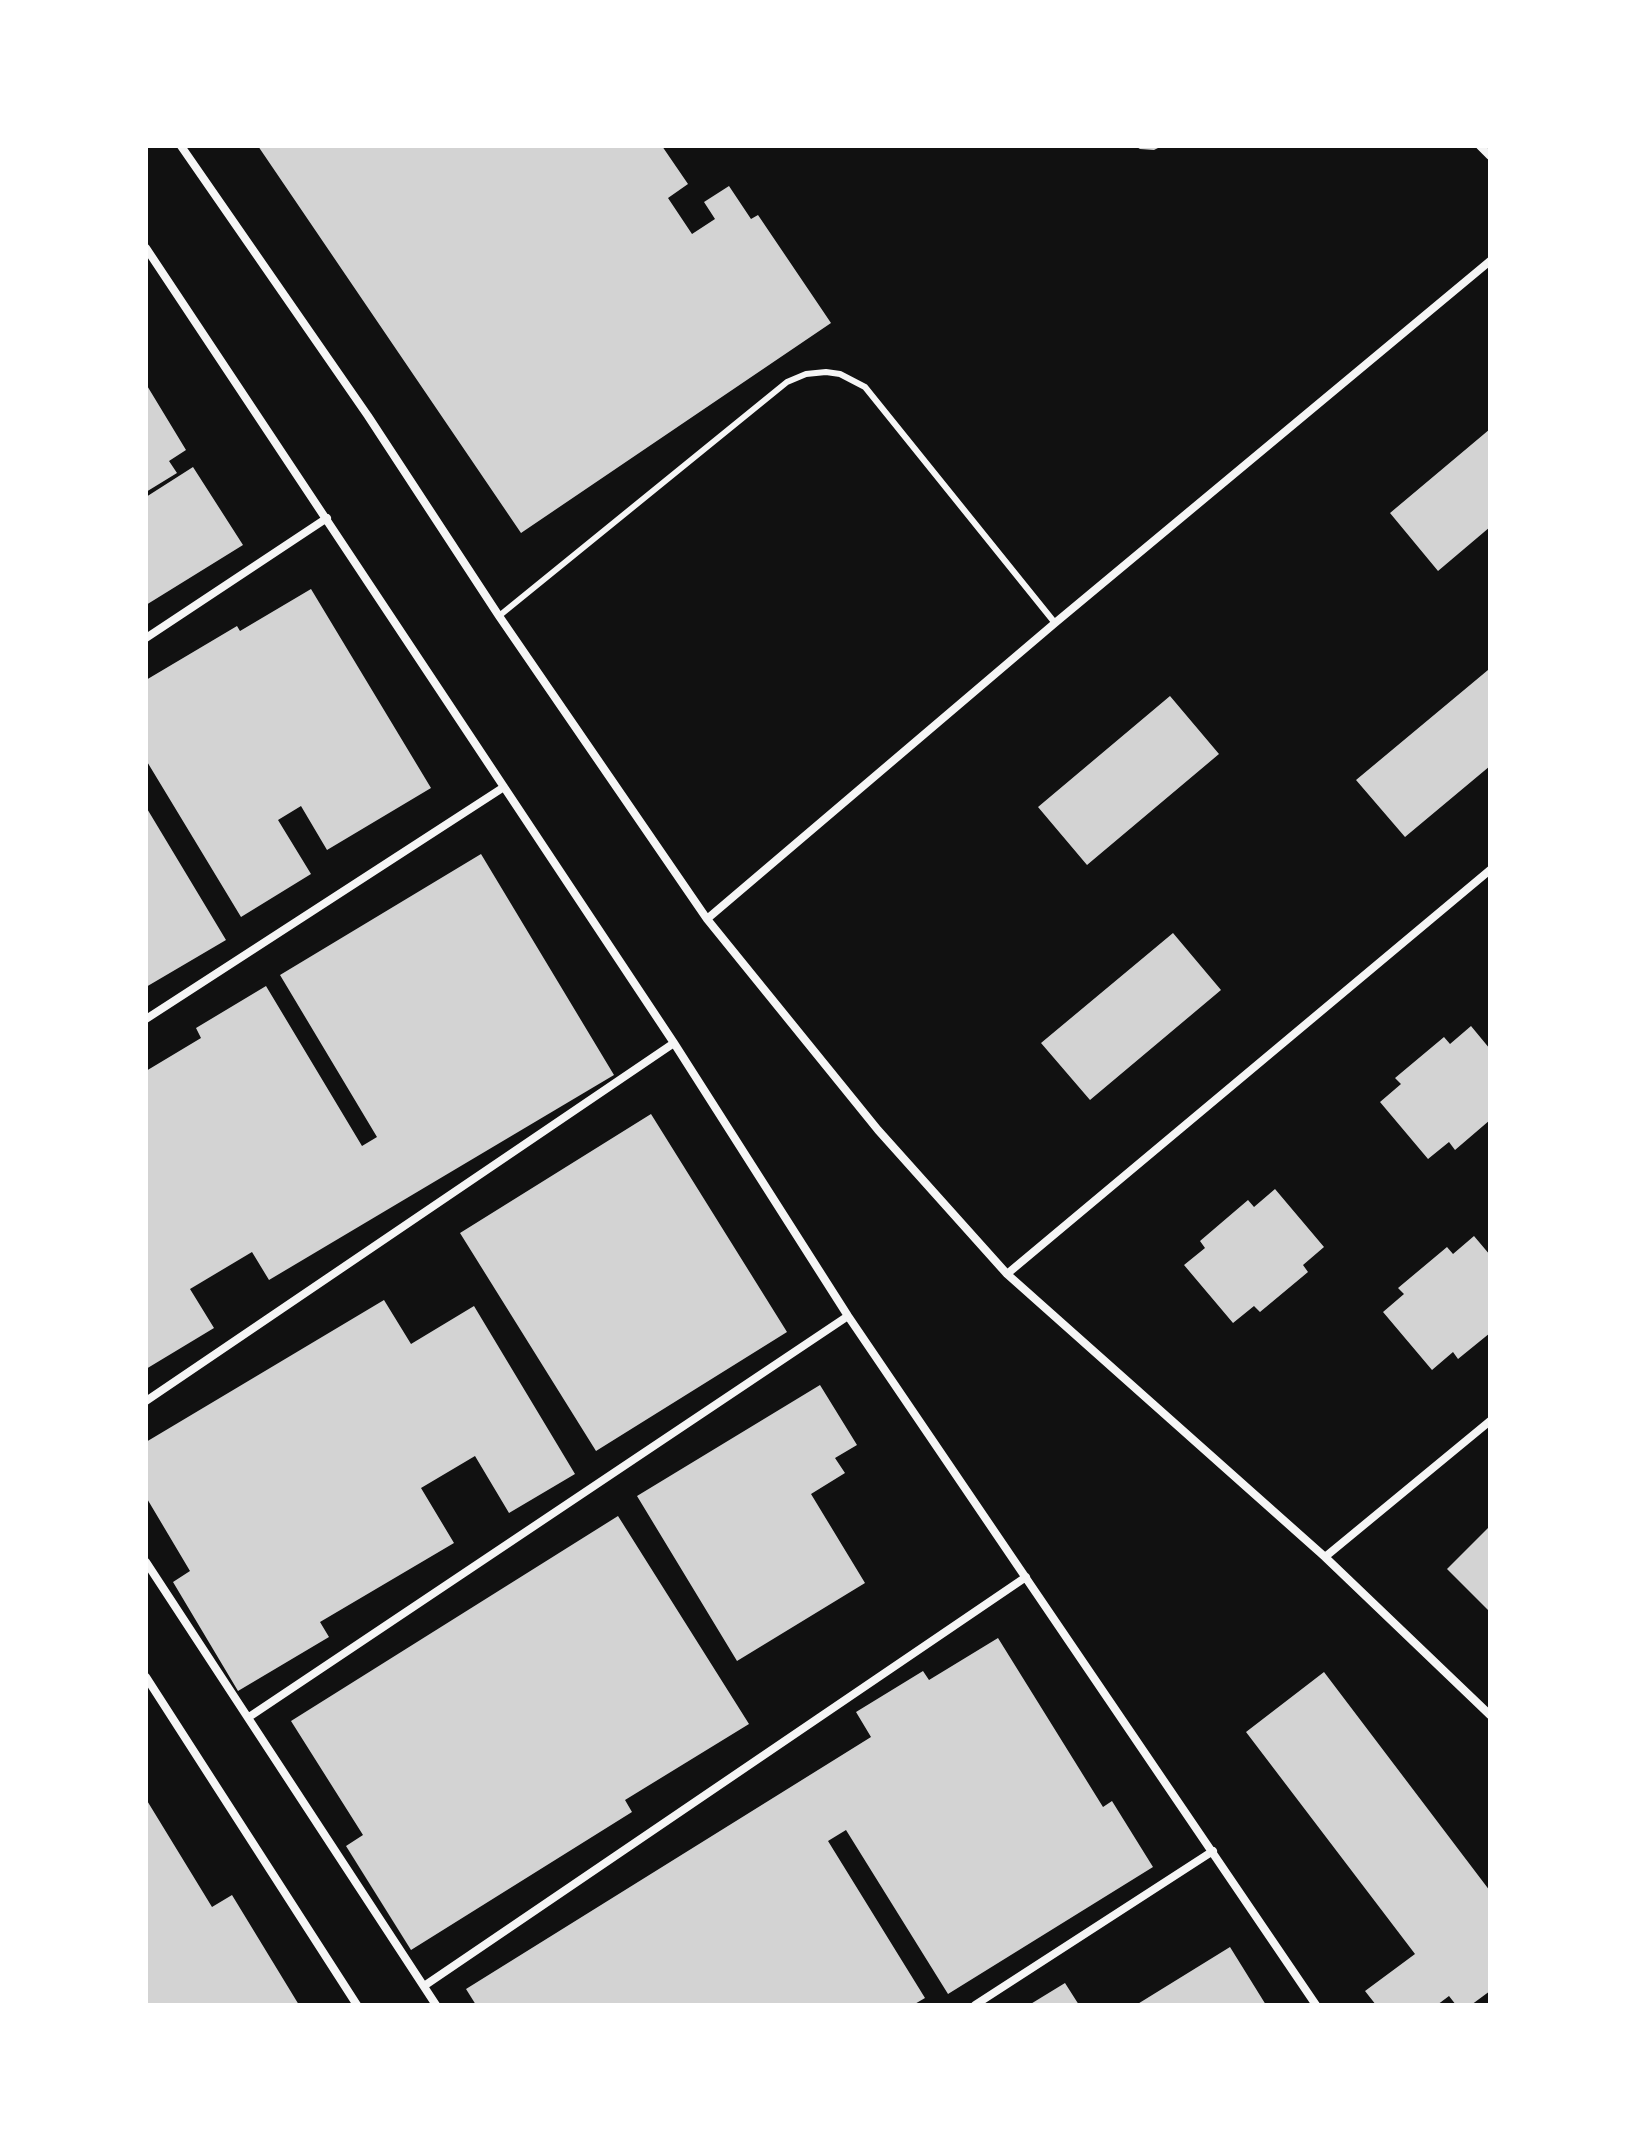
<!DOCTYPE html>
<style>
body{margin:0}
#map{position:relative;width:1636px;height:2151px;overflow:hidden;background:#111;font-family:"Public Sans",sans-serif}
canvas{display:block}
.frame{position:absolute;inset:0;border:148px solid #fff;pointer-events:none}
</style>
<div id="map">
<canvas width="1636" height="2151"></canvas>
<div class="frame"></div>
</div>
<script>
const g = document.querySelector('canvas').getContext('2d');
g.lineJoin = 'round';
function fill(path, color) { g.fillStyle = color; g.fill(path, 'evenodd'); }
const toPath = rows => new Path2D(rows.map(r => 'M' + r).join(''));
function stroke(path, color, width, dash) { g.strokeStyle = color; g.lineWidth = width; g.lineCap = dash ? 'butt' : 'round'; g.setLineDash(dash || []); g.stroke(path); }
fill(toPath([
 [258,146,662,146,688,184,668,198,692,234,715,219,704,202,729,186,751,219,758,215,831,323,521,533],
 [1135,146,1162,146,1154,150,1140,149],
 [146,384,186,450,169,461,177,473,146,492],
 [1490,429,1490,527,1438,571,1390,513],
 [193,467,243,545,146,605,146,497],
 [311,589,431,788,327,850,301,806,278,820,311,874,241,917,146,760,146,680,237,626,240,631],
 [1488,670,1490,766,1405,837,1356,780],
 [1170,696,1219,754,1087,865,1038,807],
 [146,807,226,940,146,987],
 [481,854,614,1075,269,1280,252,1252,190,1289,214,1328,146,1369,146,1071,201,1038,196,1028,266,986,362,1146,377,1137,280,975],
 [1173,933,1221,990,1090,1100,1041,1043],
 [1471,1026,1490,1049,1490,1120,1455,1150,1449,1142,1428,1159,1380,1102,1401,1084,1395,1078,1444,1037,1450,1044],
 [651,1114,787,1332,596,1451,460,1233],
 [1275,1189,1324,1247,1303,1265,1308,1272,1260,1312,1254,1306,1233,1323,1184,1265,1205,1248,1200,1241,1248,1200,1254,1207],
 [1474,1236,1490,1255,1490,1333,1458,1359,1453,1352,1432,1370,1383,1312,1404,1294,1398,1288,1447,1247,1453,1254],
 [384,1300,411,1344,474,1306,575,1474,509,1513,475,1456,421,1488,454,1543,320,1622,329,1637,238,1691,173,1582,190,1571,146,1497,146,1442],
 [820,1385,857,1445,835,1458,845,1473,811,1494,865,1583,737,1661,637,1496],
 [618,1516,749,1724,625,1800,632,1812,411,1950,346,1846,363,1835,291,1721],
 [1490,1526,1490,1612,1447,1569],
 [998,1638,1103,1807,1112,1801,1153,1867,948,1994,846,1830,828,1841,925,1998,913,2005,476,2005,466,1989,871,1737,856,1712,923,1671,929,1680],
 [1324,1672,1490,1891,1490,1991,1471,2005,1456,2005,1449,1996,1437,2005,1376,2005,1365,1991,1415,1954,1246,1732],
 [146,1799,212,1907,232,1895,299,2005,146,2005],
 [1230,1947,1266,2005,1136,2005],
 [1065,1983,1079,2005,1029,2005]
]), '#d3d3d3');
stroke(toPath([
 [499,616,787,382,806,374,826,372,840,374,865,387,1055,623]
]), '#f5f5f5', 6);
stroke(toPath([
 [181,146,368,416,499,616,707,919,878,1130,1007,1274,1325,1557,1490,1715],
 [1480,146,1490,156],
 [146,248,674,1043,848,1316,1316,2005],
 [146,638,327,518],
 [707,919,1055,623,1490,261],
 [146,1019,504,787],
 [1007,1274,1490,870],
 [146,1401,674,1043],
 [1325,1557,1490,1421],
 [146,1562,436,2005],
 [146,1677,357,2005],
 [249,1717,848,1316],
 [424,1986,1026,1577],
 [975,2005,1213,1851]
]), '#f5f5f5', 8);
</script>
